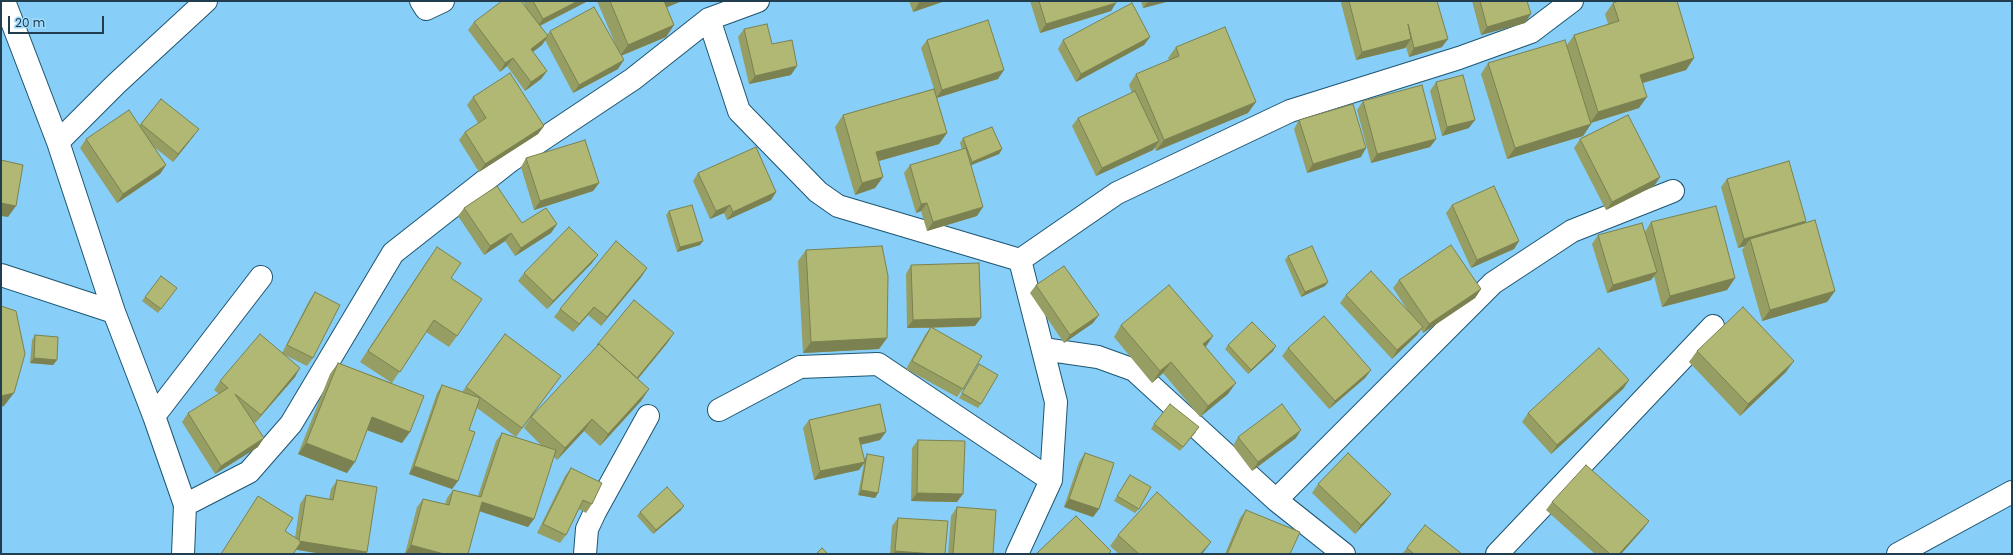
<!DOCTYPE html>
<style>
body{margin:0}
#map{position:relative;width:2013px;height:555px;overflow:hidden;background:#87cff8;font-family:Poppins,sans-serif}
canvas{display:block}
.frame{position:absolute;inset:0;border:2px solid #203e4f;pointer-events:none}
.scale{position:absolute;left:8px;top:16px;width:96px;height:18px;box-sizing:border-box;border:2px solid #203e4f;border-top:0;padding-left:5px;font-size:12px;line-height:14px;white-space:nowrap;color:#203e4f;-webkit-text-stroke:3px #a2dbfc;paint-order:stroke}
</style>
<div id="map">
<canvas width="2013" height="555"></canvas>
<div class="frame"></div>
<div class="scale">20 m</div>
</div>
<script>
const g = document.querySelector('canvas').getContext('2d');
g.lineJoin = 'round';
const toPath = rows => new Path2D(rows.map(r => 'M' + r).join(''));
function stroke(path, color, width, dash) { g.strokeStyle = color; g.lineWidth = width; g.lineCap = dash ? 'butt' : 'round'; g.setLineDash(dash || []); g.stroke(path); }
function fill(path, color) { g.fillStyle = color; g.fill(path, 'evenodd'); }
const minor = toPath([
 [4,1,58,142,114,312,154,416,185,505,249,472,291,424,393,253,510,161,633,79,709,19,758,1],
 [421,1,426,9,443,1],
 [709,19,739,111,818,192,838,206,1020,260],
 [58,142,116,84,206,1],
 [1,275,114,312],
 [1043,349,1098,357,1134,370,1276,500,1344,554],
 [719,410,800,367,878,364,1051,480],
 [154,416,261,277],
 [1276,500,1493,283,1572,231,1673,191],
 [183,554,185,505],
 [585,554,587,529,595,512,648,416],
 [1017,554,1051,480,1056,402,1020,260,1117,193,1290,111,1459,58,1531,32,1572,1],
 [1497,554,1713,326],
 [1898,554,2012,492]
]);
stroke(minor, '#1d5571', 24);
stroke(minor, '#fff', 22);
fill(toPath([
 [523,1,588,1,540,26,547,35,550,31,617,48,597,1,682,1,666,7,674,25,666,37,621,56,618,69,573,93,545,40,542,45,532,52,547,71,541,79,525,91,507,66,500,72,468,30,474,22,527,9],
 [909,1,945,1,913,12],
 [1030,1,1116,1,1111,11,1040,33],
 [1141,1,1170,1,1143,8],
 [1342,1,1437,1,1442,47,1409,57,1406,47,1405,48,1356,60,1341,3],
 [1472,1,1527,1,1525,23,1481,35],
 [1613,3,1694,58,1686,70,1643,83,1639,108,1591,123,1591,124,1583,136,1507,159,1481,74,1488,63,1567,45,1574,35,1608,24,1605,14],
 [744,29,772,44,791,75,749,84,738,37],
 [1150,37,1144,45,1076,82,1058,49,1063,40],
 [927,40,998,79,937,98,947,133,939,144,879,161,883,177,875,188,855,195,835,127,843,115,934,89,921,48],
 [1176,47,1248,113,1156,151,1154,147,1153,150,1096,176,1072,126,1078,118,1132,93,1129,85,1136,74,1169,60,1168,58],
 [1436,82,1469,128,1442,136,1430,91],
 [473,97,544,126,538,134,479,172,459,140,465,132,478,123,467,105],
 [161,99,193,137,173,162,154,147,166,165,160,174,117,203,80,148,86,139,139,126],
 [1363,101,1436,139,1430,147,1371,163,1357,110],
 [1299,120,1361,157,1307,173,1294,129],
 [963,138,1002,149,999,154,971,165,977,216,927,231,921,211,916,213,904,173,910,165,962,150,960,143],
 [1580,139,1660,177,1654,186,1606,210,1574,148],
 [526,158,599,183,593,191,534,210,521,167],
 [698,173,776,192,771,200,727,220,724,213,710,219,693,181],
 [1727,179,1806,222,1835,291,1827,302,1762,321,1742,250,1745,246,1738,248,1721,187],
 [1452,205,1519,241,1514,249,1471,268,1446,213],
 [464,208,522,223,557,224,551,233,515,256,505,241,484,255,458,216],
 [669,211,700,245,677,252,666,215],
 [1651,222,1735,278,1727,290,1662,307,1654,276,1651,280,1607,293,1592,244,1598,235,1645,232],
 [806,250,887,338,879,349,803,353,798,261],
 [1288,256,1325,286,1301,297,1285,260],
 [429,258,451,278,457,336,449,347,426,332,392,383,402,443,367,430,347,473,298,454,330,374,338,363,392,383,360,362],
 [592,263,547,309,518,281,524,273],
 [911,265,975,326,932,328,963,389,957,397,906,369,925,335,930,328,907,328,906,274],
 [642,276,601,326,588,315,573,332,554,317,560,309],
 [1399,280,1481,289,1475,298,1423,333,1421,329,1417,335,1392,359,1340,303,1346,295,1410,314,1393,288],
 [1036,285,1093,323,1064,343,1030,293],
 [177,288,158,313,142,301,145,297],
 [315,292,313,358,307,366,283,354,295,377,255,423,253,422,258,447,215,474,182,422,188,413,219,394,214,390,220,381,282,353,309,301],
 [1121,325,1213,336,1205,347,1228,394,1200,417,1163,373,1152,383,1114,337],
 [505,334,555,384,516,437,477,408,469,430,458,481,452,489,409,474,437,393,442,385,462,392],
 [35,335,57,360,53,365,30,363,32,340],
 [668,342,638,379,649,389,641,401,600,446,584,431,557,460,554,457,528,527,479,511,468,554,405,554,417,507,423,499,445,504,447,498,453,490,478,496,496,441,502,433,542,446,524,428,531,417],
 [1228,345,1273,351,1248,374,1225,349],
 [1288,348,1371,370,1365,378,1329,409,1282,356],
 [1697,351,1786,372,1740,416,1689,362],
 [979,364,981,404,978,408,959,398],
 [1629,380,1623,389,1551,454,1522,422,1528,413],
 [809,420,880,440,861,445,864,460,867,454,878,493,875,498,858,495,864,463,859,470,814,480,803,428],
 [1154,424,1196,432,1180,451,1151,429],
 [1238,437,1296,438,1252,471,1233,446],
 [918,440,957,502,911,501,912,448],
 [1085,453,1099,509,1093,517,1064,507,1079,462],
 [571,468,592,504,586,513,579,509,566,535,560,543,537,533,565,476],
 [1130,475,1139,509,1135,513,1114,501],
 [337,480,367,552,365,554,323,554,296,550,293,554,221,554,258,496,285,531,295,538,300,504,306,495,329,499,331,489],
 [1318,484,1385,502,1355,534,1312,493],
 [1552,502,1649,521,1643,529,1621,554,1595,554,1546,510],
 [957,507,993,554,948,554,951,516],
 [681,510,653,534,637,516,640,512],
 [1246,510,1290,554,1225,554,1240,518],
 [898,518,945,554,890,554,892,526],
 [1118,535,1202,554,1119,554,1110,546],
 [1407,548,1462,554,1402,554]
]), '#979e63');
fill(toPath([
 [578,1,588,1,537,27,543,19],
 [663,1,682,1,656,12],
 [925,1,945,1,913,12,919,3],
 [1149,1,1170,1,1143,8],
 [1116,3,1111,11,1040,33,1046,24],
 [1531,14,1525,23,1481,35,1487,27],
 [674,25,666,37,620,56,628,45],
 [548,36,542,45,525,58,531,49],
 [1150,37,1144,45,1076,82,1081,74],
 [1411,39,1405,48,1356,60,1362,52],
 [1448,39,1442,47,1409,57,1414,48],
 [513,58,507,66,500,72,505,63],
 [1694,58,1686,70,1632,86,1640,75],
 [624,60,618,69,573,93,579,85],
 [797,66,791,75,749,84,755,76],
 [1004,70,998,79,936,98,942,90],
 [547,71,541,79,525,91,531,82],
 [1647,97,1639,108,1590,123,1598,112],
 [1256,102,1248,113,1156,151,1164,140],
 [1475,120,1469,128,1442,136,1447,127],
 [1591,124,1583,136,1507,159,1515,148],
 [544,126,538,134,479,172,485,164],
 [199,129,193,137,173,162,178,154],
 [947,133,939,144,868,164,876,152],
 [1436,139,1430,147,1371,163,1377,154],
 [1159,141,1153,150,1096,176,1102,168],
 [1366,148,1361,157,1307,173,1313,164],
 [1002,149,999,154,969,166,972,162],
 [166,165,160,174,117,203,123,194],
 [883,177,875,188,855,195,862,183],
 [1660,177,1654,186,1606,210,1612,202],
 [599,183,593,191,534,210,540,201],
 [776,192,771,200,727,220,733,212],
 [1,203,16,206,8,217,1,216],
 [927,203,921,211,916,213,921,204],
 [730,205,724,213,710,219,716,211],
 [983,207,977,216,927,231,933,222],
 [1806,221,1800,230,1750,239,1745,246,1738,248,1744,239],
 [557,224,551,233,515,256,521,248],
 [511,233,505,241,484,255,490,246],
 [703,241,700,245,677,252,680,247],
 [1519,241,1514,249,1471,268,1477,260],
 [598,255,592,263,547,309,553,301],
 [647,268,642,276,601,326,607,317],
 [1657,272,1651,280,1607,293,1613,285],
 [1735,278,1727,290,1662,307,1670,296],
 [1328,282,1325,286,1301,297,1305,292],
 [1481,289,1475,298,1423,333,1429,324],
 [1835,291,1827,302,1762,321,1770,310],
 [594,307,588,315,573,332,579,324],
 [1099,315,1093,323,1064,343,1070,335],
 [981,318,975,326,907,328,913,320],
 [1423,327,1417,335,1392,359,1397,350],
 [674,333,668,342,631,387,637,378],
 [1213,336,1205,348,1203,344],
 [887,338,879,349,803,353,811,342],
 [1276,346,1273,351,1248,374,1251,370],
 [34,358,57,360,53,365,30,363],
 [1794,361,1786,372,1740,416,1748,404],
 [1171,362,1163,373,1152,383,1160,371],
 [300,368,295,377,255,423,261,415],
 [1371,370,1365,378,1329,409,1335,401],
 [1629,380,1623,389,1551,454,1557,445],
 [1236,383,1228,394,1200,417,1208,406],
 [649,389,641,401,600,446,608,434],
 [14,393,4,406,1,407,1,396],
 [372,417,410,432,402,443,364,429],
 [592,419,584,431,557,460,565,448],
 [1301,430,1296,438,1252,471,1258,462],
 [886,432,880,440,854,446,859,438],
 [264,438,258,447,215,474,221,466],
 [306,443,355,462,347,473,298,454],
 [865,462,859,470,814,480,820,471],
 [414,466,458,481,452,489,409,474],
 [861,490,878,493,875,498,858,495],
 [917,493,963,494,957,502,911,501],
 [1391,494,1385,502,1355,534,1361,525],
 [1069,499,1099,509,1093,517,1064,507],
 [482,502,534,519,528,527,476,510],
 [684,506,681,510,653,534,656,530],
 [1649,521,1643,529,1621,554,1619,554],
 [299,541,367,552,365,554,323,554,293,549],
 [1211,542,1203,553,1202,554,1200,554],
 [411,545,444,554,405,554],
 [895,551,934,554,893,554]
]), '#7b8150');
const building = toPath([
 [502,1,521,1,548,36,531,49,547,71,531,82,513,58,505,63,474,22,502,1],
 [533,1,578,1,543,19,533,1],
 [610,1,664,1,674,25,628,45,610,1],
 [918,1,925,1,919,3,918,1],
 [1039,1,1116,1,1116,3,1046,24,1039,1],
 [1349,1,1437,1,1448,39,1414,48,1408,24,1411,39,1362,52,1349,1],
 [1480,1,1527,1,1531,14,1487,27,1480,1],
 [1619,1,1677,1,1694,58,1640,75,1647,97,1598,112,1574,35,1619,21,1613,3,1619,1],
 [1132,3,1150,37,1081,74,1063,40,1132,3],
 [594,7,624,60,579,85,550,31,594,7],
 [988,20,1004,70,942,90,927,40,988,20],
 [767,24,772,44,792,40,797,66,755,76,744,29,767,24],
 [1225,27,1256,102,1164,140,1136,74,1179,56,1176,47,1225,27],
 [1565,40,1591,124,1515,148,1488,63,1565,40],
 [510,73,544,126,485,164,465,132,486,118,473,97,510,73],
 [1463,75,1475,120,1447,127,1436,82,1463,75],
 [1422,85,1436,139,1377,154,1363,101,1422,85],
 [934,89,947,133,876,152,883,177,862,183,843,115,934,89],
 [1135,91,1159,141,1102,168,1078,118,1135,91],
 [161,99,199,129,178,154,141,124,161,99],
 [1353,104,1366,148,1313,164,1299,120,1353,104],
 [129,110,166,165,123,194,86,139,129,110],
 [1628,115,1660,177,1612,202,1580,139,1628,115],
 [992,127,1002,149,972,162,963,138,992,127],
 [585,140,599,183,540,201,526,158,585,140],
 [756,147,776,192,733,212,730,205,716,211,698,173,756,147],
 [966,148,983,207,933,222,927,203,921,204,910,165,966,148],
 [1,160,23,165,16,206,1,203,1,160],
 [1789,161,1806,221,1744,239,1727,179,1789,161],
 [497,186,522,223,546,208,557,224,521,248,511,233,490,246,464,208,497,186],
 [1494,186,1519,241,1477,260,1452,205,1494,186],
 [692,205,703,241,680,247,669,211,692,205],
 [1716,206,1735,278,1670,296,1651,222,1716,206],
 [1815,220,1835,291,1770,310,1750,239,1815,220],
 [1642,223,1657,272,1613,285,1598,235,1642,223],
 [569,227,598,255,553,301,524,273,569,227],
 [616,241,647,268,607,317,594,307,579,324,560,309,616,241],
 [1451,245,1481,289,1429,324,1399,280,1451,245],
 [882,246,888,276,887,338,811,342,806,250,882,246],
 [1312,246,1328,282,1305,292,1288,256,1312,246],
 [437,247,461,263,451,278,482,299,457,336,434,320,400,372,368,351,437,247],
 [979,263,981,318,913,320,911,265,979,263],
 [1064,266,1099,315,1070,335,1036,285,1064,266],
 [1371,271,1423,327,1397,350,1346,295,1371,271],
 [161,276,177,288,161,309,145,297,161,276],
 [1169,285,1213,336,1203,344,1236,383,1208,406,1171,362,1160,371,1121,325,1169,285],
 [315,292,340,305,313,358,287,345,315,292],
 [634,300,674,333,637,378,599,344,597,345,634,300],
 [1,306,16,311,25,354,14,393,1,396,1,306],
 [1743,307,1794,361,1748,404,1697,351,1743,307],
 [1324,316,1371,370,1335,401,1288,348,1324,316],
 [1252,322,1276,346,1251,370,1228,345,1252,322],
 [931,327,982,356,963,389,912,361,931,327],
 [260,334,300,368,261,415,235,394,264,438,221,466,188,413,228,388,220,381,260,334],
 [505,334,561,376,522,428,466,387,505,334],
 [35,335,58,337,57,360,34,358,35,335],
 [599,344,649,389,608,434,592,419,565,448,531,417,599,344],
 [1599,348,1629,380,1557,445,1528,413,1599,348],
 [338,363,424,396,410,432,372,417,355,462,306,443,338,363],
 [979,364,998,375,981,404,962,393,979,364],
 [442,385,480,398,469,430,475,432,458,481,414,466,442,385],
 [880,404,886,432,859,438,865,462,820,471,809,420,880,404],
 [1170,404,1199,427,1183,447,1154,424,1170,404],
 [1282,404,1301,430,1258,462,1238,437,1282,404],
 [502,433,556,450,534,519,482,502,468,554,444,554,411,545,423,499,449,505,453,490,481,497,502,433],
 [918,440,965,441,963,494,917,493,918,440],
 [1085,453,1114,463,1099,509,1069,499,1085,453],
 [1348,453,1391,494,1361,525,1318,484,1348,453],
 [867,454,884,457,878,493,861,490,867,454],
 [1586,465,1649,521,1619,554,1610,554,1552,502,1586,465],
 [571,468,602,483,592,504,583,500,566,535,543,524,571,468],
 [1130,475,1151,487,1139,509,1117,496,1130,475],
 [337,480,377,487,367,552,299,541,301,542,293,554,221,554,258,496,293,518,285,531,299,540,306,495,333,500,337,480],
 [667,487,684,506,656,530,640,512,667,487],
 [1157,492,1211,542,1200,554,1139,554,1118,535,1157,492],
 [957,507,996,510,993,554,953,554,957,507],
 [1246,510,1300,532,1290,554,1227,554,1246,510],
 [1076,516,1111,551,1108,554,1036,554,1076,516],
 [898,518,948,521,945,554,934,554,895,551,898,518],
 [1425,525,1462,554,1414,554,1407,548,1425,525],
 [822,548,828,554,816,554,822,548]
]);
fill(building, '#b0b873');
stroke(building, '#7b8150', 1);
</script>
